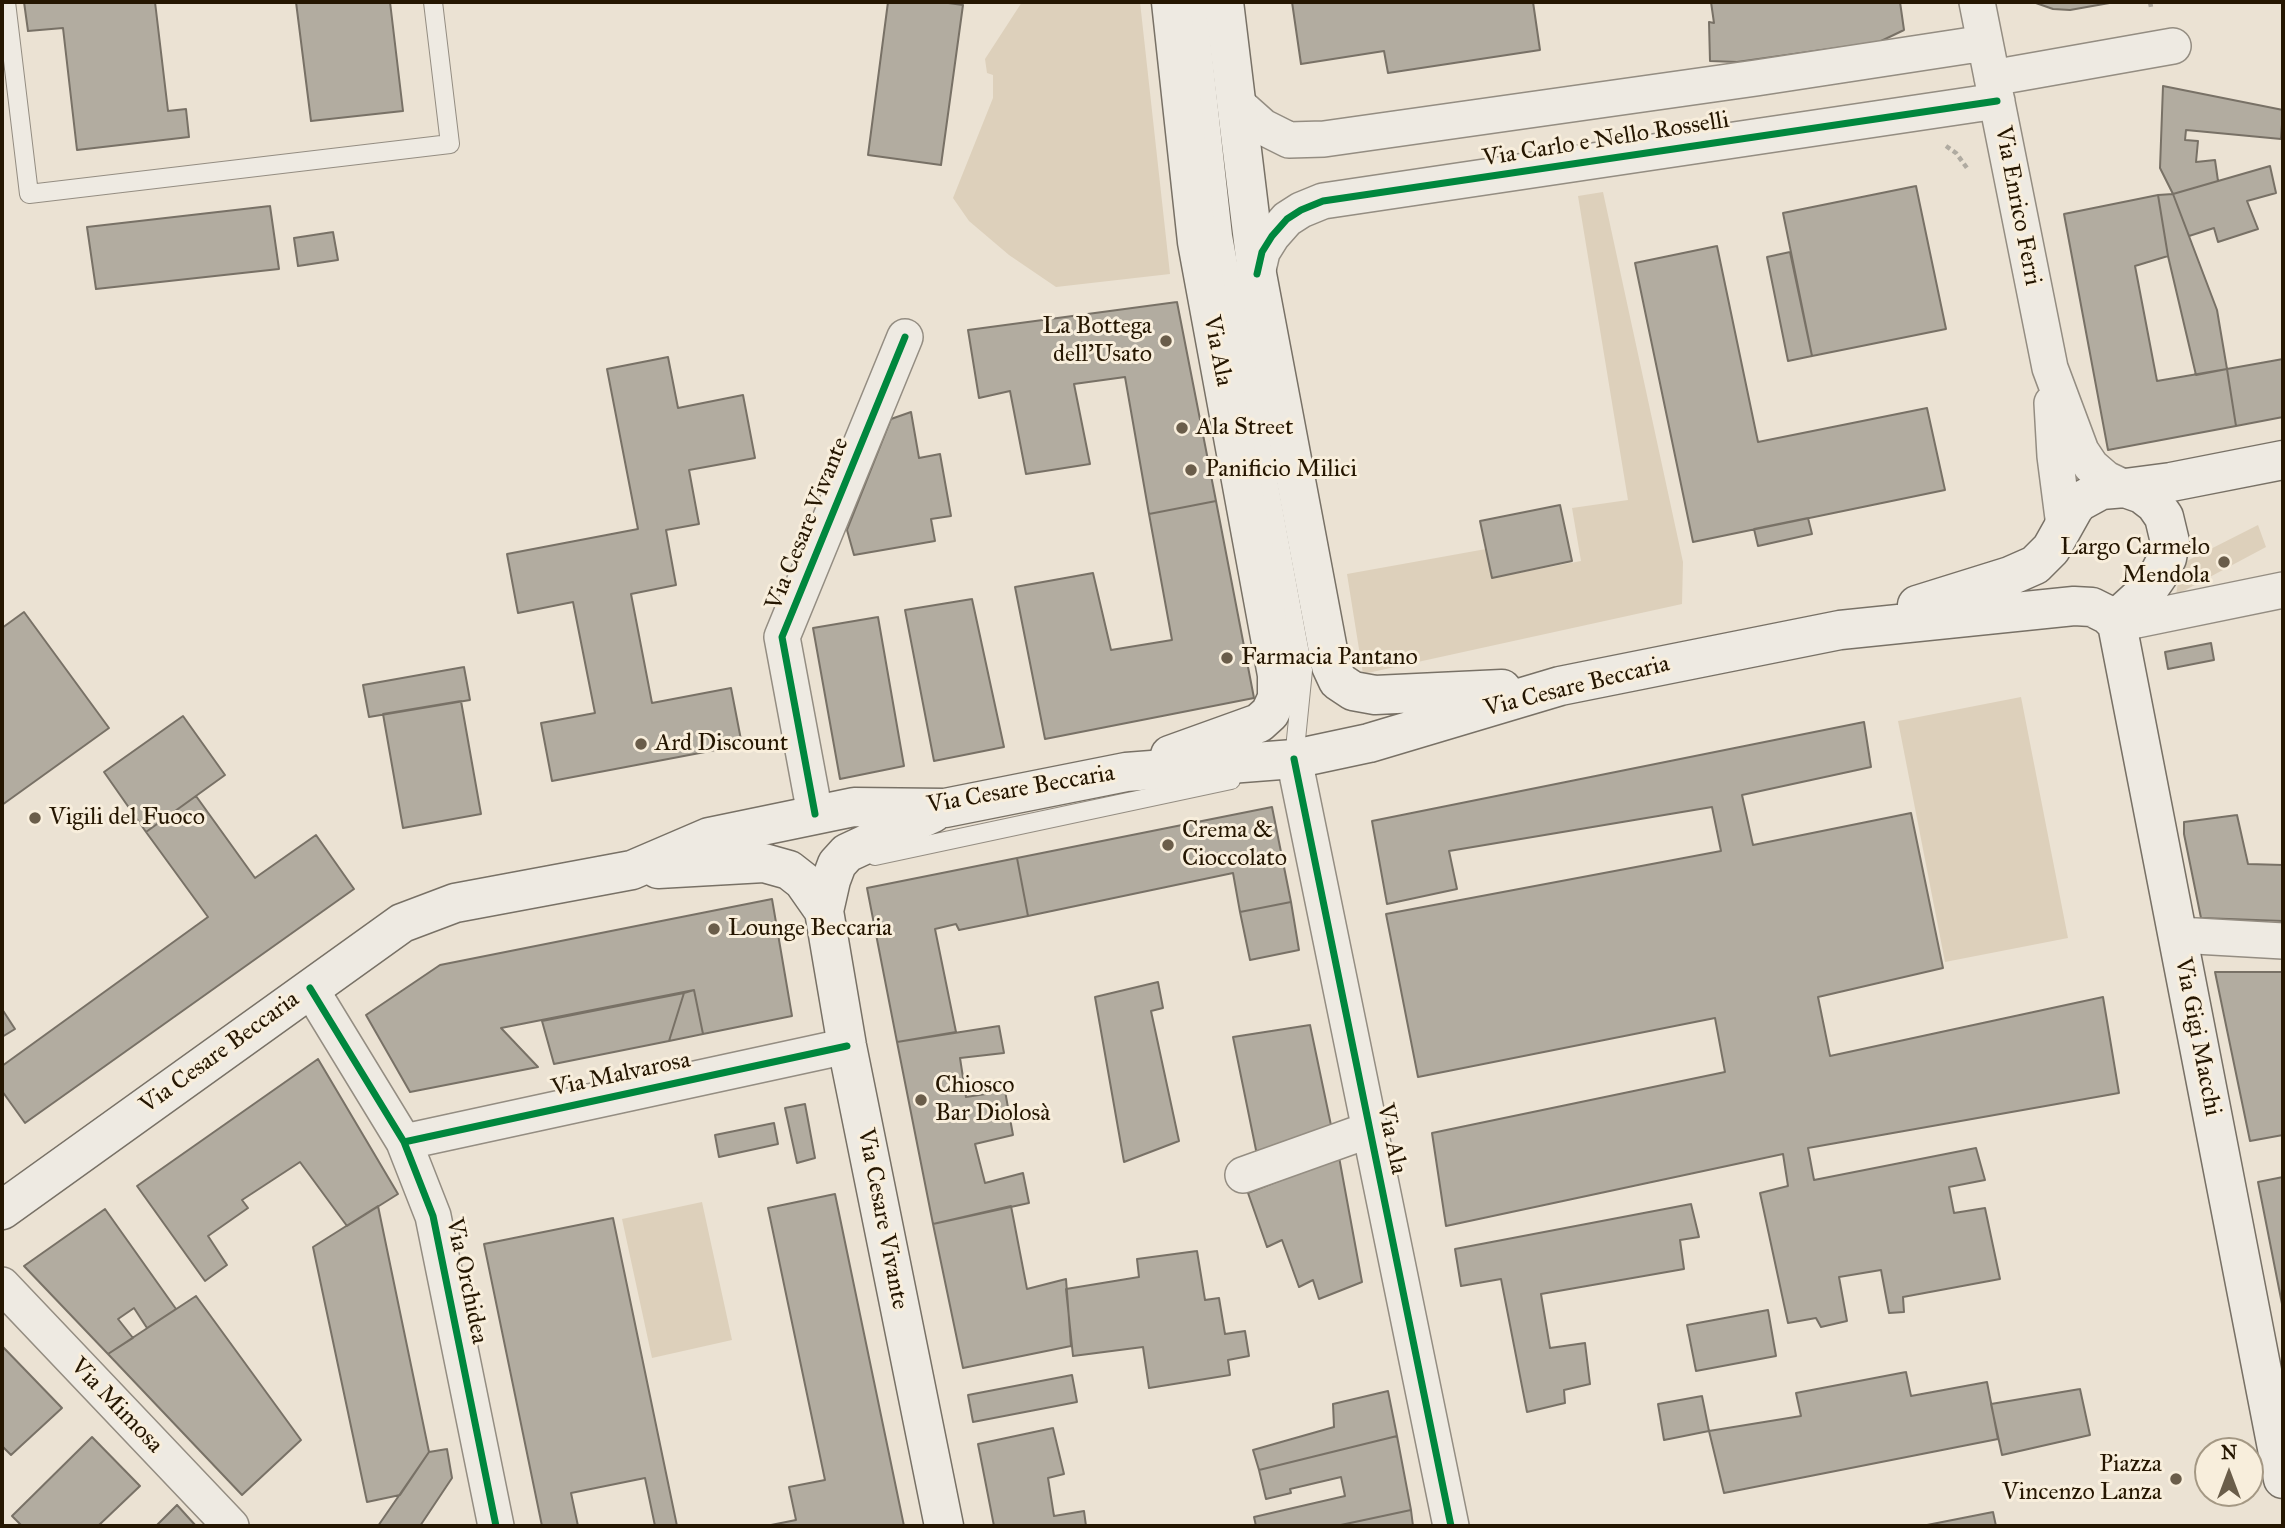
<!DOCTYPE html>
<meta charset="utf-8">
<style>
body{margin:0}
#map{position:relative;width:2285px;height:1528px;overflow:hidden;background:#ebe2d3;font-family:"IM FELL Great Primer",serif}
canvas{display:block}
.frame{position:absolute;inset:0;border:4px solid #251601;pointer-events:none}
.north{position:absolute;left:2194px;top:1437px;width:70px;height:70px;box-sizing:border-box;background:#f8eedc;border:2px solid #a49884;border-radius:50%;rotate:0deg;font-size:19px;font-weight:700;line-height:28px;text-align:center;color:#251601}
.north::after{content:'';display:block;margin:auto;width:24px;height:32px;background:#6a5d4a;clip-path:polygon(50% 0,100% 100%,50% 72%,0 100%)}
</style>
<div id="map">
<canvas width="2285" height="1528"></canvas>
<div class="frame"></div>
<div class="north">N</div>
</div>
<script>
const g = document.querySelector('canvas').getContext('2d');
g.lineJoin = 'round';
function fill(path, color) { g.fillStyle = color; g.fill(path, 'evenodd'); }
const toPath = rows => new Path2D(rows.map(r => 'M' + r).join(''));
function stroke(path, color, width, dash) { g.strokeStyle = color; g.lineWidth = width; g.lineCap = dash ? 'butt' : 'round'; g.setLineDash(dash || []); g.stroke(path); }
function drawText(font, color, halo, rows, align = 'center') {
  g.font = font + ' "IM FELL Great Primer",serif'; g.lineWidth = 6; g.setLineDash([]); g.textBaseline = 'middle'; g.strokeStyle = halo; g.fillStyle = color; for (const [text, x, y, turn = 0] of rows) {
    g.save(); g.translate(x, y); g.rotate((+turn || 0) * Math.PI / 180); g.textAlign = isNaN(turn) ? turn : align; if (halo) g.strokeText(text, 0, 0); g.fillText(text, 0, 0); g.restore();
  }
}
fill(toPath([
 [1022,2,1140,2,1170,274,1056,287,1009,255,969,221,953,198,993,98,993,75,987,73,985,59],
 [1603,192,1683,562,1682,604,1363,674,1347,574,1486,549,1492,578,1581,561,1572,508,1628,500,1578,196],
 [2258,525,2266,547,2176,595,2181,564],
 [2021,697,2068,938,1945,962,1898,721],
 [702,1202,732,1340,652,1358,622,1219]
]), '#ddd0bb');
const building = toPath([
 [24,2,155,2,168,111,186,109,189,137,77,150,63,28,28,31,24,2],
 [296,2,390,2,403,111,311,121,296,2],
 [888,2,941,2,963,5,941,165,868,155,888,2],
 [1292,2,1533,2,1540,50,1388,73,1384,51,1301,64,1292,2],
 [1711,2,1900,2,1904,30,1879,42,1737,62,1710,61,1709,22,1714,23,1711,2],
 [2033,2,2115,2,2070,10,2053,9,2033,2],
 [2163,86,2283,110,2281,139,2186,130,2185,140,2198,141,2196,162,2215,160,2218,181,2173,194,2160,168,2163,86],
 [2270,166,2276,193,2247,201,2258,229,2218,242,2214,228,2189,236,2173,194,2270,166],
 [1916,186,1946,329,1812,356,1783,213,1916,186],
 [2173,194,2217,310,2227,369,2196,375,2168,256,2158,195,2173,194],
 [2158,195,2168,256,2135,266,2157,381,2227,369,2236,426,2108,450,2064,214,2158,195],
 [270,206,279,269,96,289,87,227,270,206],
 [333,232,338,260,298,266,294,238,333,232],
 [1717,246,1758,442,1927,408,1945,490,1693,542,1635,263,1717,246],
 [1790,252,1812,356,1788,361,1767,257,1790,252],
 [1177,302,1216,501,1149,514,1125,377,1074,384,1090,464,1026,474,1010,391,979,398,968,330,1177,302],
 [668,357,678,408,743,395,755,458,689,470,699,524,666,530,676,585,631,594,652,703,731,688,742,745,552,781,541,723,595,713,573,602,518,613,507,554,638,529,607,369,668,357],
 [2283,359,2283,417,2236,426,2227,369,2283,359],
 [911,412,919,458,940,454,951,516,931,519,935,541,854,555,847,530,891,419,911,412],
 [1216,501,1254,698,1045,739,1015,587,1093,573,1111,650,1172,640,1149,514,1216,501],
 [1560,505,1572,561,1492,578,1480,521,1560,505],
 [1808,518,1812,534,1758,546,1754,529,1808,518],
 [972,599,1004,747,934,761,905,610,972,599],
 [24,612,109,728,2,805,2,628,24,612],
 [878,617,904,766,840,779,813,628,878,617],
 [2211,643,2214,660,2168,669,2165,652,2211,643],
 [464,667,470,700,369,717,363,685,464,667],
 [461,701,481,814,403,828,383,714,461,701],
 [183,716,225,775,146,832,104,772,183,716],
 [1864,722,1871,767,1742,795,1753,845,1911,813,1943,968,1818,997,1830,1056,2103,997,2119,1093,1808,1148,1814,1180,1976,1148,1985,1180,1949,1187,1954,1213,1985,1208,2000,1279,1903,1297,1904,1312,1889,1313,1881,1270,1839,1277,1847,1321,1821,1327,1816,1318,1788,1323,1760,1193,1788,1186,1783,1154,1446,1226,1432,1133,1725,1072,1715,1018,1418,1077,1386,914,1721,851,1712,807,1449,851,1457,889,1387,904,1372,821,1864,722],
 [196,796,255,878,316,835,354,889,25,1123,2,1091,2,1066,208,917,146,832,196,796],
 [1272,807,1291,902,1240,912,1233,873,1028,916,1017,858,1272,807],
 [2237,815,2248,864,2283,865,2283,921,2201,918,2184,834,2184,822,2237,815],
 [1017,858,1028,916,959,930,956,924,935,929,956,1032,897,1042,867,888,1017,858],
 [772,899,792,1016,703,1034,694,990,501,1028,538,1067,410,1092,366,1015,440,965,772,899],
 [1291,902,1299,950,1250,960,1240,912,1291,902],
 [2215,972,2283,972,2283,1135,2250,1141,2215,972],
 [1158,982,1163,1008,1151,1011,1179,1141,1124,1162,1095,997,1158,982],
 [694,990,703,1034,669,1041,684,993,694,990],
 [684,993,669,1041,554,1064,542,1021,684,993],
 [2,1009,15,1029,2,1037,2,1009],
 [1310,1025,1332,1130,1257,1155,1233,1037,1310,1025],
 [999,1026,1004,1053,960,1058,966,1097,1005,1091,1013,1135,975,1144,985,1183,1023,1173,1029,1203,933,1224,897,1042,999,1026],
 [318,1059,398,1194,347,1226,300,1162,242,1200,248,1208,208,1236,227,1265,205,1281,137,1186,318,1059],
 [805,1104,815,1158,797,1163,785,1108,805,1104],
 [774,1123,778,1144,719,1157,715,1135,774,1123],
 [1339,1157,1362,1282,1319,1299,1313,1280,1299,1287,1282,1240,1267,1247,1248,1193,1339,1157],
 [2283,1177,2283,1309,2258,1182,2283,1177],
 [835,1194,904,1526,766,1526,796,1520,789,1487,825,1480,768,1208,835,1194],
 [1691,1204,1699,1237,1680,1240,1684,1269,1541,1294,1550,1348,1585,1343,1590,1384,1564,1390,1565,1403,1527,1412,1501,1279,1461,1286,1455,1249,1691,1204],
 [378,1206,429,1452,400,1495,367,1502,313,1247,378,1206],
 [1011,1206,1027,1289,1066,1279,1071,1346,963,1368,933,1224,1011,1206],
 [105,1209,176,1309,147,1328,134,1308,118,1319,133,1338,108,1354,24,1266,105,1209],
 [613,1218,677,1526,655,1526,645,1478,571,1493,578,1526,542,1526,484,1244,613,1218],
 [1197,1251,1205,1300,1219,1298,1225,1334,1245,1331,1249,1356,1228,1360,1230,1375,1149,1388,1143,1347,1073,1356,1066,1289,1139,1277,1137,1259,1197,1251],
 [196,1296,301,1440,242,1495,108,1354,196,1296],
 [1768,1310,1776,1356,1696,1371,1687,1325,1768,1310],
 [2,1346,62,1408,11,1455,2,1446,2,1346],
 [1906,1372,1911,1396,1987,1382,1998,1439,1724,1493,1709,1431,1801,1416,1796,1393,1906,1372],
 [1072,1375,1077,1402,973,1422,968,1395,1072,1375],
 [2080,1389,2090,1435,2002,1455,1991,1404,2080,1389],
 [1388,1391,1397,1436,1259,1470,1253,1450,1334,1427,1333,1404,1388,1391],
 [1702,1396,1709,1431,1664,1440,1658,1404,1702,1396],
 [1053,1428,1064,1474,1048,1478,1054,1516,1084,1511,1086,1526,994,1526,978,1444,1053,1428],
 [1397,1436,1411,1510,1336,1526,1253,1526,1256,1526,1254,1517,1345,1496,1341,1477,1290,1489,1291,1493,1266,1499,1259,1470,1397,1436],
 [92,1437,140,1486,98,1526,22,1526,12,1516,92,1437],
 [447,1449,452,1478,420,1526,378,1526,429,1452,447,1449],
 [177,1505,196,1526,156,1526,177,1505],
 [1411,1510,1413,1526,1336,1526,1411,1510],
 [1993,1512,1996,1526,1922,1526,1993,1512]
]);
fill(building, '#b2aca0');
stroke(building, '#787166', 2);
const service = toPath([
 [6,2,29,194,450,144,433,2],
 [1197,2,1223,236,1303,670,1294,759,1291,760],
 [875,856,1231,780]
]);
const minor = toPath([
 [1977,2,2050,368,2081,451,2091,466,2106,479,2125,488],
 [1992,78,2173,46],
 [1235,102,1263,127,1289,140,1324,139,1756,78,1985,43],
 [1257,274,1262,252,1272,236,1287,219,1301,210,1323,201,1997,101],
 [2052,403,2055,456,2064,526],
 [2117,624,2283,590],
 [1294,759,1451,1526],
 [815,814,782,637,905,337],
 [2178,935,2283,941],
 [310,988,404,1142,433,1216,496,1526],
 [404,1142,847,1046],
 [1243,1175,1369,1130],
 [2,1285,231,1526]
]);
const secondary = toPath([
 [1224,2,1257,274,1331,666,1338,681,1353,691,1375,695,1502,689],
 [2125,488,2171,482,2283,460],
 [1917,605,2010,576,2035,565,2051,549,2074,508,2079,502,2101,490,2125,488,2142,494,2155,504,2164,517,2170,542,2167,558,2159,574,2148,590,2125,611,2117,624],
 [2117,624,2283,1479],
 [1170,755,1259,723,1270,713,1277,698,1277,675,1197,242,1171,2],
 [933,813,847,853,837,864,831,880,824,911,847,1046,944,1526],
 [658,869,764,863,789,870,803,881,824,911],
 [2,1210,402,923,455,903,632,870,709,837,854,807,945,808,1126,772,1294,759,1369,743,1560,686,1840,630,2074,606,2092,607,2108,615,2117,624]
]);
stroke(service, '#948d82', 20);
stroke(minor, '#948d82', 38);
stroke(secondary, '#787166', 41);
stroke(toPath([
 [2150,2,2151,7],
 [1946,146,1956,153,1967,168]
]), '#b0aba1', 4.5, [5, 3.5]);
stroke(service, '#eeeae2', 18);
stroke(minor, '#eeeae2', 35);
stroke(secondary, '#eeeae2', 38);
stroke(toPath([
 [1257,274,1262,252,1272,236,1287,219,1301,210,1323,201,1997,101],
 [1294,759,1451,1526],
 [815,814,782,637,905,337],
 [310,988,404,1142,433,1216,496,1526],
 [404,1142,847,1046]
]), '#00873e', 7);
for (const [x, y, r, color] of [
 [1166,341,7,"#6a5d4a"],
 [1182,428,7,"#6a5d4a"],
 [1191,470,7,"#6a5d4a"],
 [2224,562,7,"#6a5d4a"],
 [1227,658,7,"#6a5d4a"],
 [641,744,7,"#6a5d4a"],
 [35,818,7,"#6a5d4a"],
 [1168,845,7,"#6a5d4a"],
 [714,929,7,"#6a5d4a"],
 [921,1100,7,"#6a5d4a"],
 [2176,1479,7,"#6a5d4a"]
]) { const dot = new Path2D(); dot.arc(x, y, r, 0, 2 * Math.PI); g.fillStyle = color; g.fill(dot); stroke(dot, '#f8eedc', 2.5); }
drawText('24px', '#251601', '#f8eedc', [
 ["Via Carlo e Nello Rosselli",1606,140,-9],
 ["Via Enrico Ferri",2017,206,79],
 ["Via Ala",1217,351,79],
 ["Via Cesare Vivante",808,524,-68],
 ["Via Cesare Beccaria",1577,687,-14],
 ["Via Cesare Beccaria",1021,790,-10],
 ["Via Gigi Macchi",2197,1037,79],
 ["Via Cesare Beccaria",220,1053,-36],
 ["Via Malvarosa",621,1075,-12],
 ["Via Ala",1391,1139,78],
 ["Via Cesare Vivante",882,1219,79],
 ["Via Orchidea",466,1281,78],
 ["Via Mimosa",116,1406,46]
]);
drawText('24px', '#251601', '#f8eedc', [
 ["La Bottega",1152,327,"right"],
 ["dell'Usato",1152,355,"right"],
 ["Ala Street",1196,428],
 ["Panificio Milici",1205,470],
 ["Largo Carmelo",2210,548,"right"],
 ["Mendola",2210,576,"right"],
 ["Farmacia Pantano",1241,658],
 ["Ard Discount",655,744],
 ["Vigili del Fuoco",49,818],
 ["Crema &",1182,831],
 ["Cioccolato",1182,859],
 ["Lounge Beccaria",728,929],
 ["Chiosco",935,1086],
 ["Bar Diolosà",935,1114],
 ["Piazza",2162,1465,"right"],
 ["Vincenzo Lanza",2162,1493,"right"]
], 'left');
</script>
